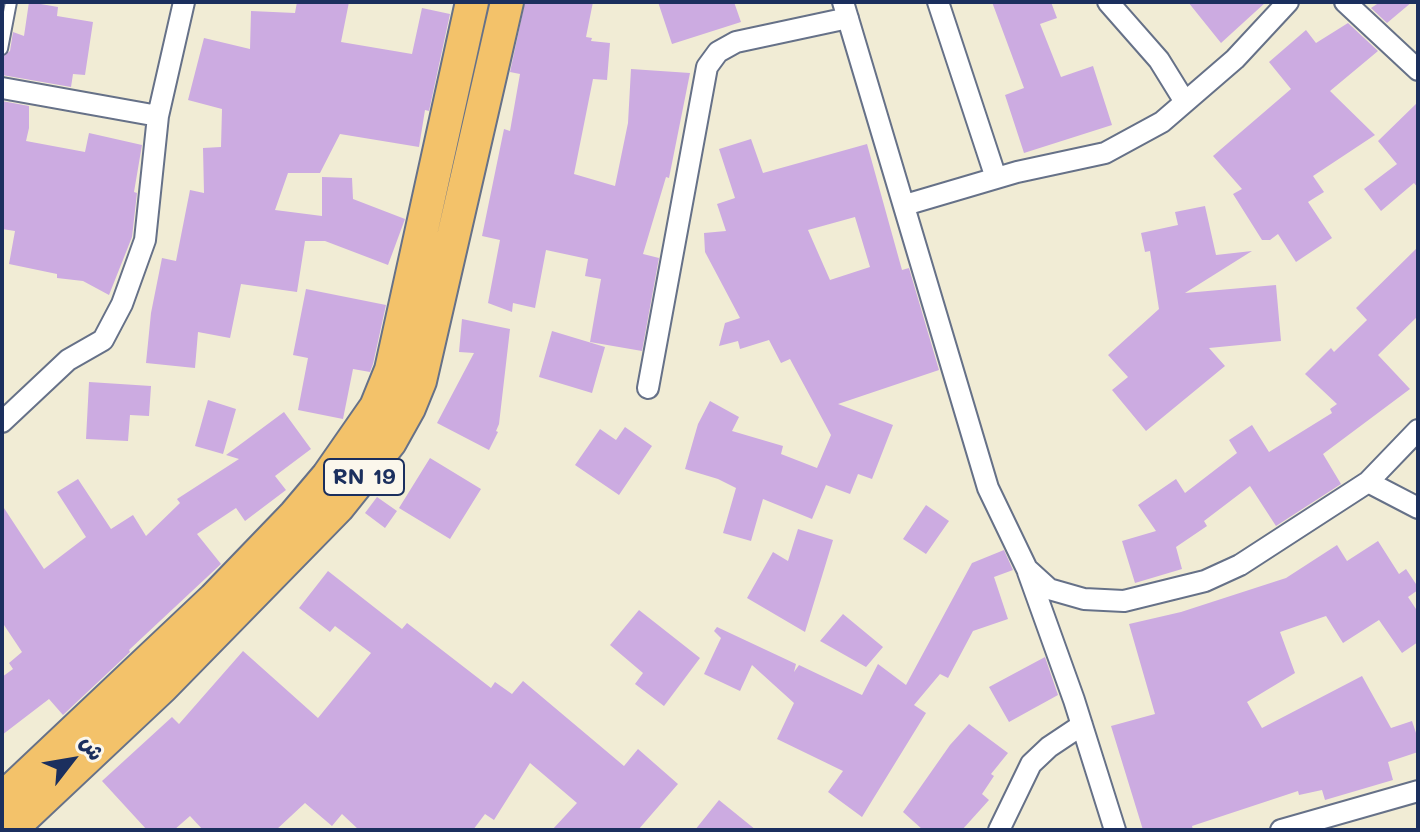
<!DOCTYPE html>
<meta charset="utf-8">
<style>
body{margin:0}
#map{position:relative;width:1420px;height:832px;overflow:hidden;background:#f1ecd5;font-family:Mali,"Playpen Sans Arabic",sans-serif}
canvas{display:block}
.frame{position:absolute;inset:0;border:4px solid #1b2f5e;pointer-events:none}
.north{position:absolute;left:32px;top:720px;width:80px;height:80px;-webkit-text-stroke:6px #fbf7ec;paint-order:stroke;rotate:59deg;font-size:22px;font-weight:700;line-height:32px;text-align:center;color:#1b2f5e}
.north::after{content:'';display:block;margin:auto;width:28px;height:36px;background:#1b2f5e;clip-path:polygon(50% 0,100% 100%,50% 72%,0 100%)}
</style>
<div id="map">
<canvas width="1420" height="832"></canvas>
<div class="frame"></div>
<div class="north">ش</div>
</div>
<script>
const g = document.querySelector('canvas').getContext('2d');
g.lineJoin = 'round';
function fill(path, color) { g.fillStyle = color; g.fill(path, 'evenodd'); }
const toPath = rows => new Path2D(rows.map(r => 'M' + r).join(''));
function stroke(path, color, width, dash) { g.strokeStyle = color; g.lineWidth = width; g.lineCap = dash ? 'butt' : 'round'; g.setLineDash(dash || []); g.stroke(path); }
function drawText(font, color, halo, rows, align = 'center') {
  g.font = font + ' Mali,sans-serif'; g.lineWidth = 8; g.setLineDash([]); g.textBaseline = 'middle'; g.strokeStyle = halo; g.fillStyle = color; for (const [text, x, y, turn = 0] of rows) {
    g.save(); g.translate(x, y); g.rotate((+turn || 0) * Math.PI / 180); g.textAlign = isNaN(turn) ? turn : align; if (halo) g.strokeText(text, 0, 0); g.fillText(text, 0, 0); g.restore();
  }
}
fill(toPath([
 [29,2,58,7,57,16,93,22,85,75,73,74,71,87,2,75,2,57,10,51,13,32,24,36],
 [297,2,349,2,341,42,412,54,422,8,450,14,429,111,425,110,419,147,340,134,320,173,288,173,275,210,322,216,322,177,352,178,353,199,405,219,388,265,325,241,305,241,297,292,241,284,230,338,198,332,195,368,146,363,151,313,162,258,176,261,190,190,204,193,203,148,221,147,222,109,188,100,204,38,250,49,251,11,295,13],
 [525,2,593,2,586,37,592,38,591,41,610,43,607,80,593,79,574,174,615,186,628,123,631,69,690,73,669,178,666,177,643,254,659,258,642,351,590,342,601,279,585,276,588,259,546,250,535,308,513,303,512,312,488,303,500,240,482,236,504,129,510,131,520,74,510,72],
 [658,2,734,2,741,22,672,44],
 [992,2,1051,2,1057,18,1040,24,1061,77,1093,66,1112,125,1024,153,1005,95,1024,88],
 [1188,2,1266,2,1221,43],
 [1380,2,1412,2,1387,23,1371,8],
 [1348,23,1378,51,1330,91,1375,135,1313,176,1324,192,1308,202,1332,238,1296,262,1278,234,1270,240,1262,240,1233,194,1242,189,1213,156,1291,89,1269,62,1306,30,1316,43],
 [2,101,29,106,29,128,26,141,85,152,89,133,142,145,134,192,137,193,132,237,109,295,83,281,57,278,57,274,9,264,15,231,2,229],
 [1418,102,1418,188,1414,183,1381,211,1364,189,1397,164,1378,141],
 [751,139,763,173,867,144,902,270,909,268,939,370,838,404,893,425,872,479,858,474,850,494,826,485,812,519,763,499,751,541,723,533,736,488,718,479,685,469,698,424,710,401,739,417,732,431,783,446,781,454,817,468,831,435,790,359,781,363,769,340,740,349,738,341,719,346,725,323,740,318,705,252,704,233,726,231,717,204,735,198,719,149],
 [855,217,870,267,830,280,808,230],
 [1205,206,1216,255,1252,251,1185,293,1276,285,1281,341,1209,348,1225,366,1146,431,1112,390,1128,377,1108,355,1159,309,1150,251,1145,252,1141,233,1178,225,1175,212],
 [1418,247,1418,316,1378,355,1410,389,1323,454,1341,484,1276,526,1250,486,1204,521,1207,526,1176,547,1182,569,1135,583,1122,541,1156,531,1138,505,1176,479,1185,493,1237,453,1229,440,1252,425,1269,452,1332,413,1330,409,1337,404,1305,374,1331,348,1334,352,1367,320,1356,308],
 [306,289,386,305,373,364,370,372,353,369,343,419,298,410,308,358,293,355],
 [462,319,510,329,499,424,496,431,498,432,489,450,437,423,474,353,459,352],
 [552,331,605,347,592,393,539,377],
 [89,382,151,386,149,416,130,415,128,441,86,439],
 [208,400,236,409,223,454,195,446],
 [284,412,311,449,275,476,286,490,245,521,236,508,197,534,221,564,129,650,130,652,63,715,49,699,2,735,2,677,13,669,9,663,22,652,2,622,2,505,44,569,86,537,57,492,78,479,111,529,133,515,146,536,180,503,177,499,239,459,226,455],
 [625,427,652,446,619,495,575,465,600,429,616,440],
 [430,458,481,489,450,539,399,508],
 [377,497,397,511,385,528,365,513],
 [926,505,949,521,926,554,903,539],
 [798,529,833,540,805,632,747,598,773,552,788,561],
 [1378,541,1399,574,1406,569,1418,587,1418,590,1408,597,1418,612,1418,642,1402,653,1379,620,1343,643,1326,616,1280,632,1295,673,1247,702,1262,728,1362,676,1391,728,1412,721,1418,739,1418,752,1388,762,1393,780,1325,800,1322,790,1299,795,1298,791,1192,826,1193,830,1143,830,1111,726,1155,714,1129,624,1181,612,1286,578,1337,545,1347,561],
 [1004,550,1013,570,994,577,1008,619,973,631,948,678,940,674,914,705,926,713,862,817,828,792,843,771,777,739,794,703,752,665,740,691,704,674,721,638,714,631,717,627,796,664,794,672,799,665,862,695,878,664,906,685,972,563],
 [328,571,402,629,407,623,491,688,495,682,512,694,523,681,624,766,638,749,678,784,638,830,552,830,577,803,530,763,494,820,485,814,473,830,359,830,342,814,332,826,305,803,276,830,203,830,190,816,174,830,147,830,102,781,172,717,179,724,243,651,318,718,371,653,335,626,330,632,299,608],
 [639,610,700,658,664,706,635,684,643,673,610,645],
 [843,614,883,647,866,667,820,641],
 [1045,657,1058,695,1009,722,989,687],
 [969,724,1008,753,991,774,994,776,982,794,989,800,962,830,923,830,903,812,950,745],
 [719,800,756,830,695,830]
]), '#ccabe1');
const lane = toPath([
 [2,49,11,2]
]);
const street = toPath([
 [843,2,988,488,1027,569,1049,589,1084,599,1124,601,1205,581,1240,565,1368,482,1418,430],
 [938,2,996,178],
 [1108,2,1159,60,1185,102],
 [1345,2,1418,70],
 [2,88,158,116],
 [905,205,1017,172,1105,153,1162,122,1235,59,1288,2],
 [648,388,707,67,718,52,736,42,848,18],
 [2,422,68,360,103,340,122,304,145,240,158,116,184,2],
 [1368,482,1418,508],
 [1028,572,1074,700,1115,830],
 [999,830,1031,764,1049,747,1082,725],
 [1281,830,1418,791]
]);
const primary = toPath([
 [2,799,214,599,295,515,328,476,376,407,391,370,472,2],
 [10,830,162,687,338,507,390,442,409,408,420,381,507,2]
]);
stroke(lane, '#667188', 14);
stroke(street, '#667188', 24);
stroke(primary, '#667188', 36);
stroke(lane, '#fff', 10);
stroke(street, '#fff', 20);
stroke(primary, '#f3c26a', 32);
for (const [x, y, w] of [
 [364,477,80]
]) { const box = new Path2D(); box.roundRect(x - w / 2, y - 18, w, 36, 6); g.fillStyle = '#fbf7ec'; g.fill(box); stroke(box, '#1b2f5e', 2); }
drawText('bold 22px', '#1b2f5e', null, [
 ["RN 19",364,477]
]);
</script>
